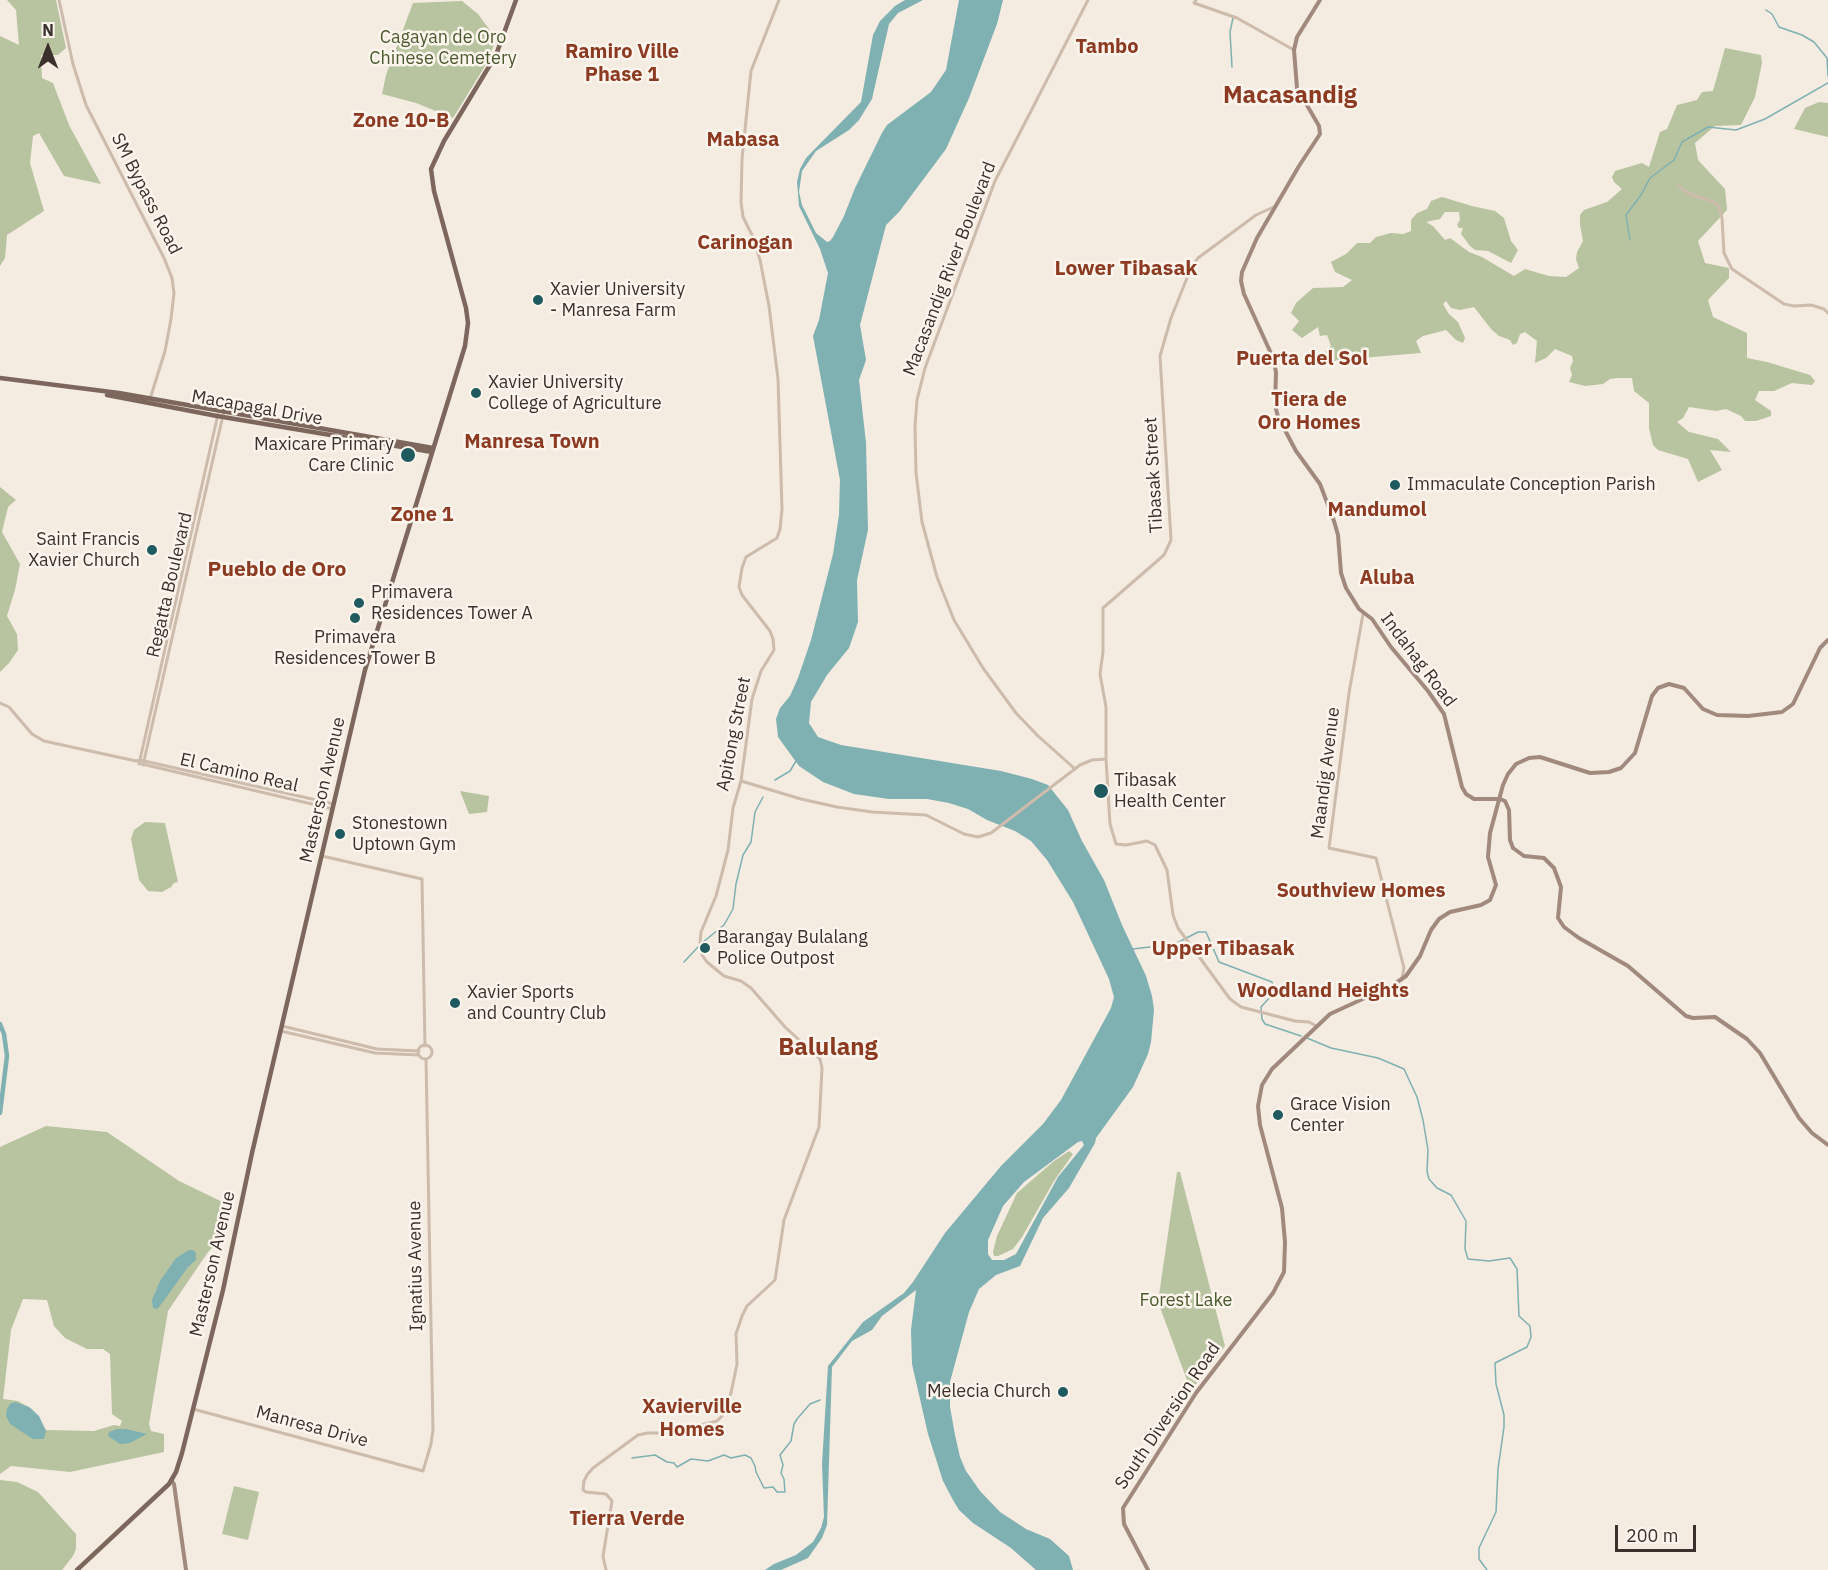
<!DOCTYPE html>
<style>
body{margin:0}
#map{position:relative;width:1828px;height:1570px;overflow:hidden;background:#f4ebe1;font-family:"IBM Plex Sans",sans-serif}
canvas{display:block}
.north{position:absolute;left:18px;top:18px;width:60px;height:60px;-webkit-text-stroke:4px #fbf5ee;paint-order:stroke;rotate:0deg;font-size:16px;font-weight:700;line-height:24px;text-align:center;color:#3b302b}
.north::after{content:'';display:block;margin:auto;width:21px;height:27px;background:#3b302b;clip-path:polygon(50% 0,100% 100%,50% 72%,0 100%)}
.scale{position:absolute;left:1615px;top:1525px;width:81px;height:27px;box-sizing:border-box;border:3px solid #3b302b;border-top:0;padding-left:8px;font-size:18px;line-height:21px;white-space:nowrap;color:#3b302b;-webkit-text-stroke:4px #fbf5ee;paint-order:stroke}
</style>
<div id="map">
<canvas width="1828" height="1570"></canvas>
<div class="north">N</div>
<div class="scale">200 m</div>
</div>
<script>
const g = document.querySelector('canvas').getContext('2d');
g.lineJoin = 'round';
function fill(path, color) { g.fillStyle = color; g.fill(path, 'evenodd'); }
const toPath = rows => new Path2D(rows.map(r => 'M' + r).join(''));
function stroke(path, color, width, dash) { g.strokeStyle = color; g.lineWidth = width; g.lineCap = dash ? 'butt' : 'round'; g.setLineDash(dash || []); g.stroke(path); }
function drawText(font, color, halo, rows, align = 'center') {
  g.font = font + ' "IBM Plex Sans",sans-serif'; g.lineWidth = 5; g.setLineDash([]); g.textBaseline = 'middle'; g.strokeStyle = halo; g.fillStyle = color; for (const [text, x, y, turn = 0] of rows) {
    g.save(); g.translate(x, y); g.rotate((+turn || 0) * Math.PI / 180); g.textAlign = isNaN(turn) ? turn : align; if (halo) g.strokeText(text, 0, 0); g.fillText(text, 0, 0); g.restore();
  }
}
fill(toPath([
 [7,0,56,0,66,48,58,55,41,55,42,78,53,83,69,125,101,184,64,176,39,133,33,136,30,163,44,211,7,235,5,258,0,266,0,36,19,45,16,10],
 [462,1,478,14,492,33,497,38,485,66,453,118,416,103,382,94,386,75,413,3],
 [1725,48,1761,55,1762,63,1755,97,1741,125,1715,126,1695,143,1698,160,1725,189,1727,210,1698,241,1705,263,1729,268,1729,278,1708,300,1713,317,1747,333,1747,358,1767,362,1810,375,1815,381,1812,385,1792,383,1774,391,1759,391,1755,400,1771,411,1771,416,1756,421,1745,421,1741,416,1726,409,1716,411,1689,407,1683,418,1677,422,1689,432,1718,439,1731,452,1710,450,1722,470,1698,482,1688,459,1658,450,1653,445,1649,428,1649,403,1634,391,1632,378,1617,378,1610,379,1603,384,1585,386,1569,382,1572,375,1570,368,1573,361,1572,356,1555,349,1546,358,1535,363,1537,341,1525,332,1520,334,1517,343,1513,345,1510,340,1499,336,1491,329,1474,307,1460,310,1451,308,1446,301,1443,304,1449,314,1458,322,1465,338,1463,343,1456,340,1446,330,1423,336,1416,341,1421,353,1337,360,1325,366,1323,354,1331,346,1327,335,1320,336,1318,327,1302,338,1292,330,1299,321,1291,313,1296,303,1313,288,1343,287,1352,280,1335,272,1331,262,1346,254,1357,243,1370,243,1376,237,1391,233,1403,234,1411,231,1411,220,1417,213,1427,209,1431,201,1442,197,1472,206,1495,211,1504,218,1511,241,1518,250,1511,263,1488,251,1475,250,1470,246,1461,234,1463,228,1459,228,1457,225,1460,220,1459,212,1445,212,1440,219,1426,222,1433,226,1445,240,1450,238,1469,252,1482,257,1514,276,1525,269,1549,276,1566,277,1579,268,1576,259,1577,252,1583,241,1580,225,1580,215,1584,210,1607,202,1622,189,1614,182,1612,177,1615,171,1642,163,1649,167,1660,132,1667,129,1677,105,1697,100,1702,92,1713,91],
 [1819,102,1828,103,1828,137,1794,129,1805,108],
 [0,487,16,500,8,507,2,532,20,564,15,590,7,616,17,634,18,650,9,663,0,672],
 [460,791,489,796,487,812,469,814],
 [145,822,165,823,178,882,174,883,171,887,162,892,148,891,139,880,131,839,134,830],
 [46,1126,107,1132,179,1181,231,1206,224,1236,208,1252,168,1311,149,1424,151,1431,164,1434,164,1452,70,1472,11,1466,0,1474,0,1147],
 [23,1299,47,1300,54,1326,65,1338,87,1349,103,1349,110,1354,112,1414,122,1421,120,1426,114,1425,94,1431,46,1430,32,1409,18,1401,3,1399,11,1330],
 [1069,1151,1073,1154,1054,1181,1022,1237,1013,1249,998,1256,994,1256,993,1252,997,1236,1017,1193,1054,1161],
 [1177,1172,1180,1172,1225,1346,1191,1391,1158,1302],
 [0,1480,17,1482,38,1492,76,1534,76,1549,73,1556,62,1570,0,1570],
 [234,1486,259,1492,248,1540,222,1534]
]), '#b8c4a0');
fill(toPath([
 [905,0,923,0,898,13,889,24,872,99,859,120,849,130,816,151,802,171,799,192,802,205,816,233,827,242,830,241,833,237,844,216,855,188,882,133,887,125,931,92,946,70,959,0,1003,0,997,24,969,98,946,149,899,212,886,225,860,325,866,360,859,380,866,443,868,530,857,580,858,622,849,648,827,675,811,702,809,723,818,737,841,745,1001,771,1032,779,1048,785,1068,810,1082,841,1104,880,1122,925,1146,976,1152,996,1154,1010,1151,1042,1148,1054,1133,1087,1096,1138,1095,1143,1069,1188,1043,1218,1020,1266,996,1275,979,1289,969,1312,950,1382,950,1407,955,1435,960,1457,966,1471,980,1491,1000,1512,1026,1529,1050,1539,1069,1556,1073,1570,1036,1570,1011,1548,973,1523,959,1510,953,1500,943,1481,928,1434,912,1364,911,1330,916,1290,882,1316,872,1330,852,1341,832,1367,827,1525,822,1538,808,1558,781,1570,765,1570,774,1564,796,1555,813,1542,821,1528,824,1517,822,1464,828,1366,863,1322,904,1293,913,1282,945,1233,1001,1166,1043,1124,1061,1100,1111,1008,1114,997,1109,979,1073,902,1047,860,1031,841,1015,831,987,820,968,809,949,803,927,799,889,799,854,794,823,782,799,766,778,737,776,719,780,708,790,696,798,678,811,640,833,554,839,515,840,480,813,336,819,320,828,273,820,249,799,206,797,182,800,169,806,158,861,102,873,35,880,21,895,6],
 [1082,1141,1084,1145,1058,1177,1016,1254,1004,1260,992,1260,988,1254,988,1240,1003,1206,1024,1182,1078,1142],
 [189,1250,193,1250,196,1253,196,1260,188,1267,160,1306,157,1309,153,1308,152,1300,160,1281,176,1258],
 [15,1402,29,1407,39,1416,46,1431,44,1439,33,1439,10,1424,6,1416,7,1409,10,1404],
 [117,1429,126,1429,147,1434,130,1443,120,1444,108,1436,109,1432]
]), '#7fb0b2');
stroke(toPath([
 [1766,10,1772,14,1779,27,1802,35,1814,42,1827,58,1828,76],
 [1232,67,1230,32,1233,18],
 [1630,240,1626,215,1641,195,1650,178,1674,160,1682,142,1708,127,1736,130,1765,119,1828,83],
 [775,780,790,771,796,761],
 [702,943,724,925,733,909,736,884,743,855,751,842,755,812,763,797],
 [1133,949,1175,944,1198,932,1206,932,1219,962,1272,982,1274,989,1271,996,1261,1007,1262,1019,1265,1024,1301,1036],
 [684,962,698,947],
 [1307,1038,1331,1048,1378,1058,1404,1069,1417,1097,1423,1120,1428,1150,1427,1171,1429,1179,1437,1188,1451,1195,1466,1221,1465,1249,1468,1259,1489,1261,1510,1258,1517,1269,1519,1316,1530,1326,1531,1337,1527,1347,1495,1363,1496,1384,1504,1415,1504,1427,1498,1469,1496,1512,1479,1548,1479,1559,1487,1570],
 [632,1458,655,1455,667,1462,674,1463,677,1467,691,1459,708,1461,724,1455,731,1458,745,1455,751,1458,755,1466,756,1472,764,1488,773,1487,777,1492,785,1492,784,1479,781,1473,783,1465,780,1455,791,1441,794,1424,797,1419,810,1404,820,1400]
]), '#7fb0b2', 1.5);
stroke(toPath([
 [0,1024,4,1034,7,1056,0,1113]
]), '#7fb0b2', 4.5);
stroke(toPath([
 [59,0,73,64,86,105,164,258,172,278,174,293,171,319,165,351,150,399],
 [1196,0,1194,3,1237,18,1294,50],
 [1678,186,1690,194,1714,202,1719,207,1722,218,1724,253,1732,269,1784,304,1794,306,1811,305,1824,309,1828,313],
 [1276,206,1256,215,1198,258,1191,268,1171,318,1160,356,1171,540,1164,555,1103,608,1103,652,1100,674,1106,707,1106,759,1110,824,1116,844,1126,845,1147,841,1155,845,1167,870,1173,915,1178,928,1230,999,1241,1007,1295,1021,1309,1022,1316,1026],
 [1363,614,1349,693,1329,848,1376,858,1404,968,1402,979],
 [0,703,9,707,32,734,44,741,136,761,140,760,334,804],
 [139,764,218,414],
 [142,764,333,809],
 [143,765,224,411],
 [1075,769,1037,735,1016,713,983,668,954,620,937,577,922,522,916,473,915,426,917,400,925,368,995,181,1088,0],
 [741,781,801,799,837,807,872,812,926,815,964,834,978,837,991,833,1080,765,1092,760,1106,759],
 [322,856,422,879,425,1046],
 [282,1026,377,1049,419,1051],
 [281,1031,375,1053,419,1055],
 '418 1052a7 7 0 1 1 14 0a7 7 0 1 1-14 0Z',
 [193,1409,423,1471,431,1444,433,1430,426,1059],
 [606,1570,603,1556,612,1501,606,1494,586,1492,583,1490,584,1481,587,1475,593,1468,638,1435,648,1433,670,1433,717,1421,722,1416,731,1393,737,1364,736,1334,742,1316,747,1306,775,1280,784,1220,819,1127,822,1068,820,1059,785,1027,751,988,741,981,724,976,707,962,702,955,700,942,701,932,716,896,728,850,733,808,741,781,752,699,761,671,774,650,773,639,770,631,742,595,739,587,742,568,746,557,777,538,780,529,782,509,778,379,769,306,760,260,753,237,743,217,741,202,742,159,751,71,779,0]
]), '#cdbbac', 3);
stroke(toPath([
 [1320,0,1297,37,1294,50,1297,88,1319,126,1320,134,1299,166,1257,238,1242,272,1241,281,1244,294,1274,360,1276,373,1275,405,1278,417,1296,451,1320,484,1334,521,1338,535,1341,573,1346,588,1359,609,1372,619,1391,647,1428,691,1444,714,1462,787,1466,794,1474,799,1500,799,1505,801,1509,810,1510,840,1513,848,1524,856,1544,858,1554,868,1561,887,1558,918,1564,927,1579,938,1628,966,1686,1016,1693,1018,1715,1017,1747,1039,1760,1053,1799,1118,1812,1133,1828,1145],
 [172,1481,174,1484,186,1570],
 [1148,1570,1124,1524,1123,1508,1196,1393,1273,1293,1284,1272,1285,1242,1282,1208,1260,1125,1258,1106,1262,1085,1272,1069,1330,1014,1393,985,1406,976,1420,956,1431,930,1439,919,1450,912,1481,905,1490,900,1496,885,1488,857,1490,833,1503,785,1508,774,1516,764,1529,758,1540,757,1590,773,1609,772,1621,768,1635,753,1652,696,1658,688,1669,684,1684,688,1703,709,1717,715,1748,716,1782,712,1793,704,1820,648,1828,640]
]), '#a18a7d', 4);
stroke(toPath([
 [0,378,119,393,433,448],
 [107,395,217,416,432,452],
 [77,1570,169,1484,176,1472,182,1453,223,1290,252,1153,365,670,465,346,468,323,466,308,434,191,431,169,444,141,496,55,516,0]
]), '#7d675c', 4.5);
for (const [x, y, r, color] of [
 [538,300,6,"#1f5a5e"],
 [476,393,6,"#1f5a5e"],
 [408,455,8,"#1f5a5e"],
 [1395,485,6,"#1f5a5e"],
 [152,550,6,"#1f5a5e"],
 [359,603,6,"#1f5a5e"],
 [355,618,6,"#1f5a5e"],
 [1101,791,8,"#1f5a5e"],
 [340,834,6,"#1f5a5e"],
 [705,948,6,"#1f5a5e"],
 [455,1003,6,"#1f5a5e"],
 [1278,1115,6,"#1f5a5e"],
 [1063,1392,6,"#1f5a5e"]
]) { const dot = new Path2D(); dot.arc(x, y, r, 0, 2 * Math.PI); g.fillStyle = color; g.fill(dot); stroke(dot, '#fbf5ee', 2); }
drawText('18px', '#4a5a2e', '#fbf5ee', [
 ["Cagayan de Oro",443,38],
 ["Chinese Cemetery",443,59],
 ["Forest Lake",1186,1301]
]);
drawText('18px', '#3b302b', '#fbf5ee', [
 ["SM Bypass Road",146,194,63],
 ["Macasandig River Boulevard",950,269,-69],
 ["Macapagal Drive",257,408,10],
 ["Tibasak Street",1154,475,-93],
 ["Regatta Boulevard",170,585,-77],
 ["Indahag Road",1418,660,53],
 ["Apitong Street",734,734,-79],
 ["El Camino Real",239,773,13],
 ["Maandig Avenue",1326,773,-83],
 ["Masterson Avenue",323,790,-77],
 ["Masterson Avenue",213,1264,-77],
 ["Ignatius Avenue",416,1266,-91],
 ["South Diversion Road",1168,1416,-56],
 ["Manresa Drive",312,1427,15]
]);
drawText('18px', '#3b302b', '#fbf5ee', [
 ["Xavier University",550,290],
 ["- Manresa Farm",550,311],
 ["Xavier University",488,383],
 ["College of Agriculture",488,404],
 ["Maxicare Primary",394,445,"right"],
 ["Care Clinic",394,466,"right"],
 ["Immaculate Conception Parish",1407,485],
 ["Saint Francis",140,540,"right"],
 ["Xavier Church",140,561,"right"],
 ["Primavera",371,593],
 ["Residences Tower A",371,614],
 ["Primavera",355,638,"center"],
 ["Residences Tower B",355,659,"center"],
 ["Tibasak",1114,781],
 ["Health Center",1114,802],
 ["Stonestown",352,824],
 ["Uptown Gym",352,845],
 ["Barangay Bulalang",717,938],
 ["Police Outpost",717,959],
 ["Xavier Sports",467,993],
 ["and Country Club",467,1014],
 ["Grace Vision",1290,1105],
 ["Center",1290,1126],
 ["Melecia Church",1051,1392,"right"]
], 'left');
drawText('bold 20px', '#8c3b22', '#fbf5ee', [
 ["Tambo",1107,47],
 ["Ramiro Ville",622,52],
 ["Phase 1",622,75],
 ["Zone 10-B",401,121],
 ["Mabasa",743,140],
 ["Carinogan",745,243],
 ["Puerta del Sol",1302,359],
 ["Tiera de",1309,400],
 ["Oro Homes",1309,423],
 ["Manresa Town",532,442],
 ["Mandumol",1377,510],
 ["Zone 1",422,515],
 ["Aluba",1387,578],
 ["Southview Homes",1361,891],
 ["Woodland Heights",1323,991],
 ["Xavierville",692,1407],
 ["Homes",692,1430],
 ["Tierra Verde",627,1519]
]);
drawText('bold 21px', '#8c3b22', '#fbf5ee', [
 ["Lower Tibasak",1126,269],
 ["Pueblo de Oro",277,570],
 ["Upper Tibasak",1223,949]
]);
drawText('bold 24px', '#8c3b22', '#fbf5ee', [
 ["Macasandig",1290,96],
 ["Balulang",828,1048]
]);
</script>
